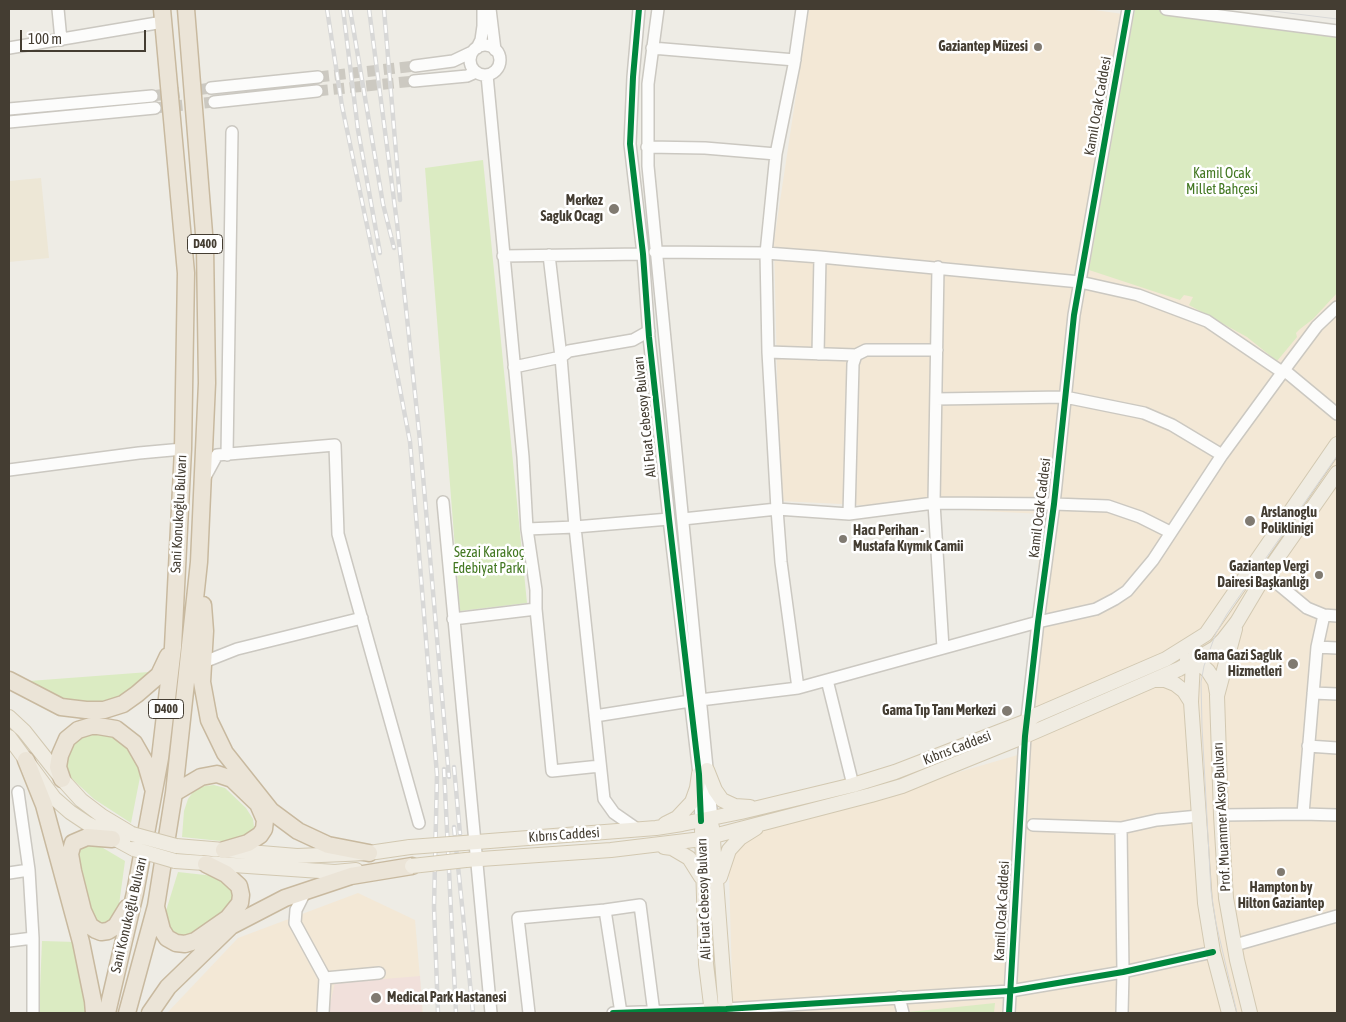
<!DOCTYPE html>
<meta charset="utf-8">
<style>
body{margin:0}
#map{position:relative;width:1346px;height:1022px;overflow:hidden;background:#eeece5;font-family:"Asap Condensed",sans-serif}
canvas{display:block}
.frame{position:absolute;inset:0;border:10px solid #443d32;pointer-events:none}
.scale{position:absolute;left:20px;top:30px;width:126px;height:22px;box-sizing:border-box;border:2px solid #443d32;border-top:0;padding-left:6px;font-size:15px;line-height:18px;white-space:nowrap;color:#443d32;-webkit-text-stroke:4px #fff;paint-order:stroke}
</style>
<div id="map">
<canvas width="1346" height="1022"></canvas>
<div class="frame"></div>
<div class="scale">100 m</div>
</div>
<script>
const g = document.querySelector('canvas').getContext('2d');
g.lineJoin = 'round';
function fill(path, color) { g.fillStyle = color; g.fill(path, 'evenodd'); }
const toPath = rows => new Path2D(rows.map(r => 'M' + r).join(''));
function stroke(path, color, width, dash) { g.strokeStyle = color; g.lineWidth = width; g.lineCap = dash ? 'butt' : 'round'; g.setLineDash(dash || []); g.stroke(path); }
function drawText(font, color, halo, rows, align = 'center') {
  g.font = font + ' "Asap Condensed",sans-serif'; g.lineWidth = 5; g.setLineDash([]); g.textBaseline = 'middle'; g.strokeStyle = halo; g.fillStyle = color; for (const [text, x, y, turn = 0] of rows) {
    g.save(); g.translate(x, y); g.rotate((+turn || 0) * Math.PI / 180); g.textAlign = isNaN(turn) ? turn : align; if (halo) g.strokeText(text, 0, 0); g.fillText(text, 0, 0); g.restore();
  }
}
fill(toPath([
 [809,9,1088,9,1337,45,1337,1013,733,1013,728,839,1021,754,1043,514,780,501,774,241],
 [358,893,415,920,423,1013,167,1013,238,938]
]), '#f3e8d6');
fill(toPath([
 [41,178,49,258,9,262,9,181]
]), '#ede7d6');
fill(toPath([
 [420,976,422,1013,328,1013,335,983]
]), '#f1e0db');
fill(toPath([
 [1135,9,1154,9,1337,33,1337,293,1313,319,1300,329,1296,333,1297,337,1277,361,1247,337,1189,305,1193,297,1184,295,1180,300,1089,270],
 [483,160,527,603,460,611,425,168],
 [149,672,145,679,118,698,98,703,81,704,60,698,29,681],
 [91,732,118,736,131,749,141,772,131,823,94,799,68,775,65,765,70,748,80,738],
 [214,785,225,788,246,808,253,819,254,827,251,835,230,842,182,837,184,811,188,799,195,789,205,786],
 [93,842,125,861,118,912,107,922,99,924,95,921,89,907,77,853,83,843],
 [178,872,223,877,235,892,231,909,190,938,180,938,166,928,165,914],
 [42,941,76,942,87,1013,39,1013],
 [995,1003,994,1013,909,1012]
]), '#dbebc2');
stroke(toPath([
 [318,77,415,66],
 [317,91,414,81],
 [152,96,211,88],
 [155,108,214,102]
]), '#ccc9c1', 11, [11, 5.5]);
const minor = toPath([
 [58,9,61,40],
 [490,9,495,50],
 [639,9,633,77,630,144,643,254,649,337,669,519,699,774,701,821],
 [658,9,648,84,648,166,712,819],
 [1166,9,1337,31],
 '470 60a15 15 0 1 1 30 0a15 15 0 1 1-30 0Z',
 [9,48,163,22],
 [477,48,481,40,483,26,483,9],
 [652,48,795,60],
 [415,66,453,61,472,52],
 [414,81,467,76,476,72],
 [211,88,318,77],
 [214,102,317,91],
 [9,109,152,96],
 [9,122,155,108],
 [647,147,705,148,776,154],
 [655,252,766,253,820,257,1080,282,1138,295,1207,321,1282,372],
 [549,255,561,357,575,527,604,799,614,813,637,829],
 [503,256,643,254],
 [938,267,934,503,943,648],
 [768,352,856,355],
 [818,354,820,257],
 [514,367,561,357,569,351,633,340,649,331],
 [1284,370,1337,414],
 [936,399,1065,397,1144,413,1172,425,1222,455],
 [227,455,232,132],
 [9,470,139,453,183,449],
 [204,479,217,455,335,445,338,534,419,823],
 [443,502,491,1013],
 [849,514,853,364,856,355,866,350,937,350],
 [683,519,777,509,849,514,934,503,1054,504,1108,506,1140,517,1170,532],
 [527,529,575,527,669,519],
 [1266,574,1307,608,1324,615,1337,616],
 [536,609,552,771,600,766],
 [453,619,536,609,536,590,527,529,523,457,487,75],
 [1317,647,1337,648],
 [204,662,237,649,362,618],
 [827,680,853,785],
 [798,688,781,562,777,509,768,352,766,253,776,154,794,65,802,9],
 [1313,693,1337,694],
 [700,700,798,688,1038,622,1096,609,1115,599,1127,591,1153,560,1222,455,1290,362,1317,326,1337,307],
 [595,716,690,701],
 [1308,746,1337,748],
 [18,792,29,870,33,938,33,1013],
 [1303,814,1317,647,1324,615],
 [1221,815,1303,814,1337,815],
 [1033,825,1121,828,1157,820,1199,816],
 [1121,828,1123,972,1122,1013],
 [9,873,29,870],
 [305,892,296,910,295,923,325,978,323,1013],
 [605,910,621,1013],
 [9,941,33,938],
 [1235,945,1337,916],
 [325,978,379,973],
 [899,997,903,1013],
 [529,1013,518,918,605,910,640,905,654,1013],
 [613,1013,726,1009,1010,991,1123,972,1213,952],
 [1009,1013,1025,736,1038,622,1054,504,1074,315,1128,9]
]);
const major = toPath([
 [1235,629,1217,696,1221,815,1226,898,1237,960,1250,1013],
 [1196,655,1193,661,1191,702,1205,903,1213,952,1229,1013],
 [1187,660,1198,662,1208,671,1215,682,1217,693],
 [1154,680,1165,680,1175,684,1184,691,1191,702],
 [9,717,24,731,62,779,81,800,102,816,132,834],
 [9,737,54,798,70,812,88,824,134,849],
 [707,770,715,790,722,800,735,806,750,807],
 [665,824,677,818,692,802,697,788,699,774],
 [712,827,726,1013],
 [702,830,706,964,712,1013],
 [464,843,656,828,682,824,741,812,853,785,895,772,1027,721,1036,715,1166,659,1206,634,1337,444],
 [176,846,297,856,369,853,410,847],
 [664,847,672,848,689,858,701,877],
 [466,860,611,850,702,839,871,795,902,786,936,772,1025,736,1179,669,1215,648,1223,640,1237,622,1262,580,1337,473],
 [175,861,335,872,356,870],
 [720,877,729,850,740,838,756,828]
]);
const highway = toPath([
 [203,605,205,631,202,682,209,720,225,753,271,811,298,831,328,845,369,853],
 [9,680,61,707,86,710,104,710,123,704,137,694,159,675,168,656],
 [26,760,44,805,81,942,93,1001,94,1013],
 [62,779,58,767,60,755,67,739,78,730,91,726,98,726,116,729,134,743,146,764,153,788],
 [174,793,201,777,217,774,232,779,258,804,265,820,264,829,260,835,248,843,224,850],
 [112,839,87,837,73,843,70,854,73,871,83,911,90,926,96,930,101,932,108,931,116,926,127,908],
 [156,907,162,930,167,938,176,943,185,944,195,941,228,918,240,903,241,895,239,886,226,874,206,864],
 [107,1013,135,893,160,758,173,647,183,449,186,273,162,9],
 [127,1013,156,906,174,793,199,562,207,383,205,246,186,9],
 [150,1013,168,987,231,926,285,898,351,876,412,866]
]);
stroke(minor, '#cbc8c1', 14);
stroke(major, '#d2c8b1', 16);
stroke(highway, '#c8b99f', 19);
stroke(minor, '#fcfcfb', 11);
stroke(major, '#f0ece2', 14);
stroke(highway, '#ebe4d7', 16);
stroke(toPath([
 [1257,9,1337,19],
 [1237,1013,1216,923,1211,891,1202,727,1201,682,1204,666,1216,633,1227,614,1337,456]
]), '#d8d8d7', 1);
const rail = toPath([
 [327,9,342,106,386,316,410,442,437,775,434,907,438,1013],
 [343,9,358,130,380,253],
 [350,9,383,204,394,248],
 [369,9,397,223,420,441,449,777],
 [384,9,400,200],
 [454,767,460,834],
 [444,769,456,1013],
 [454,827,473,1013]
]);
stroke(rail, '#d8d8d7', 4.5);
stroke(rail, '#fff', 2.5, [8]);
const majorBridge = toPath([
 [132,834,176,846],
 [410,847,464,843],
 [134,849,175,861],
 [412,866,466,860]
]);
stroke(majorBridge, '#d2c8b1', 16, []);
stroke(majorBridge, '#f0ece2', 14);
stroke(toPath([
 [639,9,633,77,630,144,643,254,649,337,669,519,699,774,701,821],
 [613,1013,726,1009,1010,991,1123,972,1213,952],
 [1009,1013,1025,736,1038,622,1054,504,1074,315,1128,9]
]), '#00873e', 6);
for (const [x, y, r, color] of [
 [1038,47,5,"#807a71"],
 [614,209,6,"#807a71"],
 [1250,521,6,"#807a71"],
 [843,539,5,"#807a71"],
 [1319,575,5,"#807a71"],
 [1293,664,6,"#807a71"],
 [1007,711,6,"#807a71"],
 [1281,872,5,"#807a71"],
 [376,998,6,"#807a71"]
]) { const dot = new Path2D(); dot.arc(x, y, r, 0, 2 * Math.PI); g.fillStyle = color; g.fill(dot); stroke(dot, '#fff', 2); }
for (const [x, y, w] of [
 [205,244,35],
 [166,709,35]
]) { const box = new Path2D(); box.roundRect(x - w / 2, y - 9.5, w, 19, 4); g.fillStyle = '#fff'; g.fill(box); stroke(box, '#443d32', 1); }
drawText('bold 12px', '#443d32', null, [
 ["D400",205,244],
 ["D400",166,709]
]);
drawText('bold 14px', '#443d32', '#fff', [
 ["Gaziantep Müzesi",1028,47],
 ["Merkez",603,201],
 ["Saglık Ocagı",603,217],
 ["Arslanoglu",1261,513,"left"],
 ["Poliklinigi",1261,529,"left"],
 ["Hacı Perihan -",853,531,"left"],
 ["Mustafa Kıymık Camii",853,547,"left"],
 ["Gaziantep Vergi",1309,567],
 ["Dairesi Başkanlığı",1309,583],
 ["Gama Gazi Saglık",1282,656],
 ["Hizmetleri",1282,672],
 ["Gama Tıp Tanı Merkezi",996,711],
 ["Hampton by",1281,888,"center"],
 ["Hilton Gaziantep",1281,904,"center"],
 ["Medical Park Hastanesi",387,998,"left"]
], 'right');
drawText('14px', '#443d32', '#fff', [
 ["Kamil Ocak Caddesi",1098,106,-80],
 ["Ali Fuat Cebesoy Bulvarı",645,417,-96],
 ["Kamil Ocak Caddesi",1040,508,-83],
 ["Sani Konukoğlu Bulvarı",179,514,-87],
 ["Kıbrıs Caddesi",957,748,-21],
 ["Prof. Muammer Aksoy Bulvarı",1222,817,-93],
 ["Kıbrıs Caddesi",564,835,-4],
 ["Ali Fuat Cebesoy Bulvarı",704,899,-92],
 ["Kamil Ocak Caddesi",1002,911,-87],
 ["Sani Konukoğlu Bulvarı",129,915,-77]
]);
drawText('14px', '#437822', '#fff', [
 ["Kamil Ocak",1222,174],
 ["Millet Bahçesi",1222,190],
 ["Sezai Karakoç",489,553],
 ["Edebiyat Parkı",489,569]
]);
</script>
